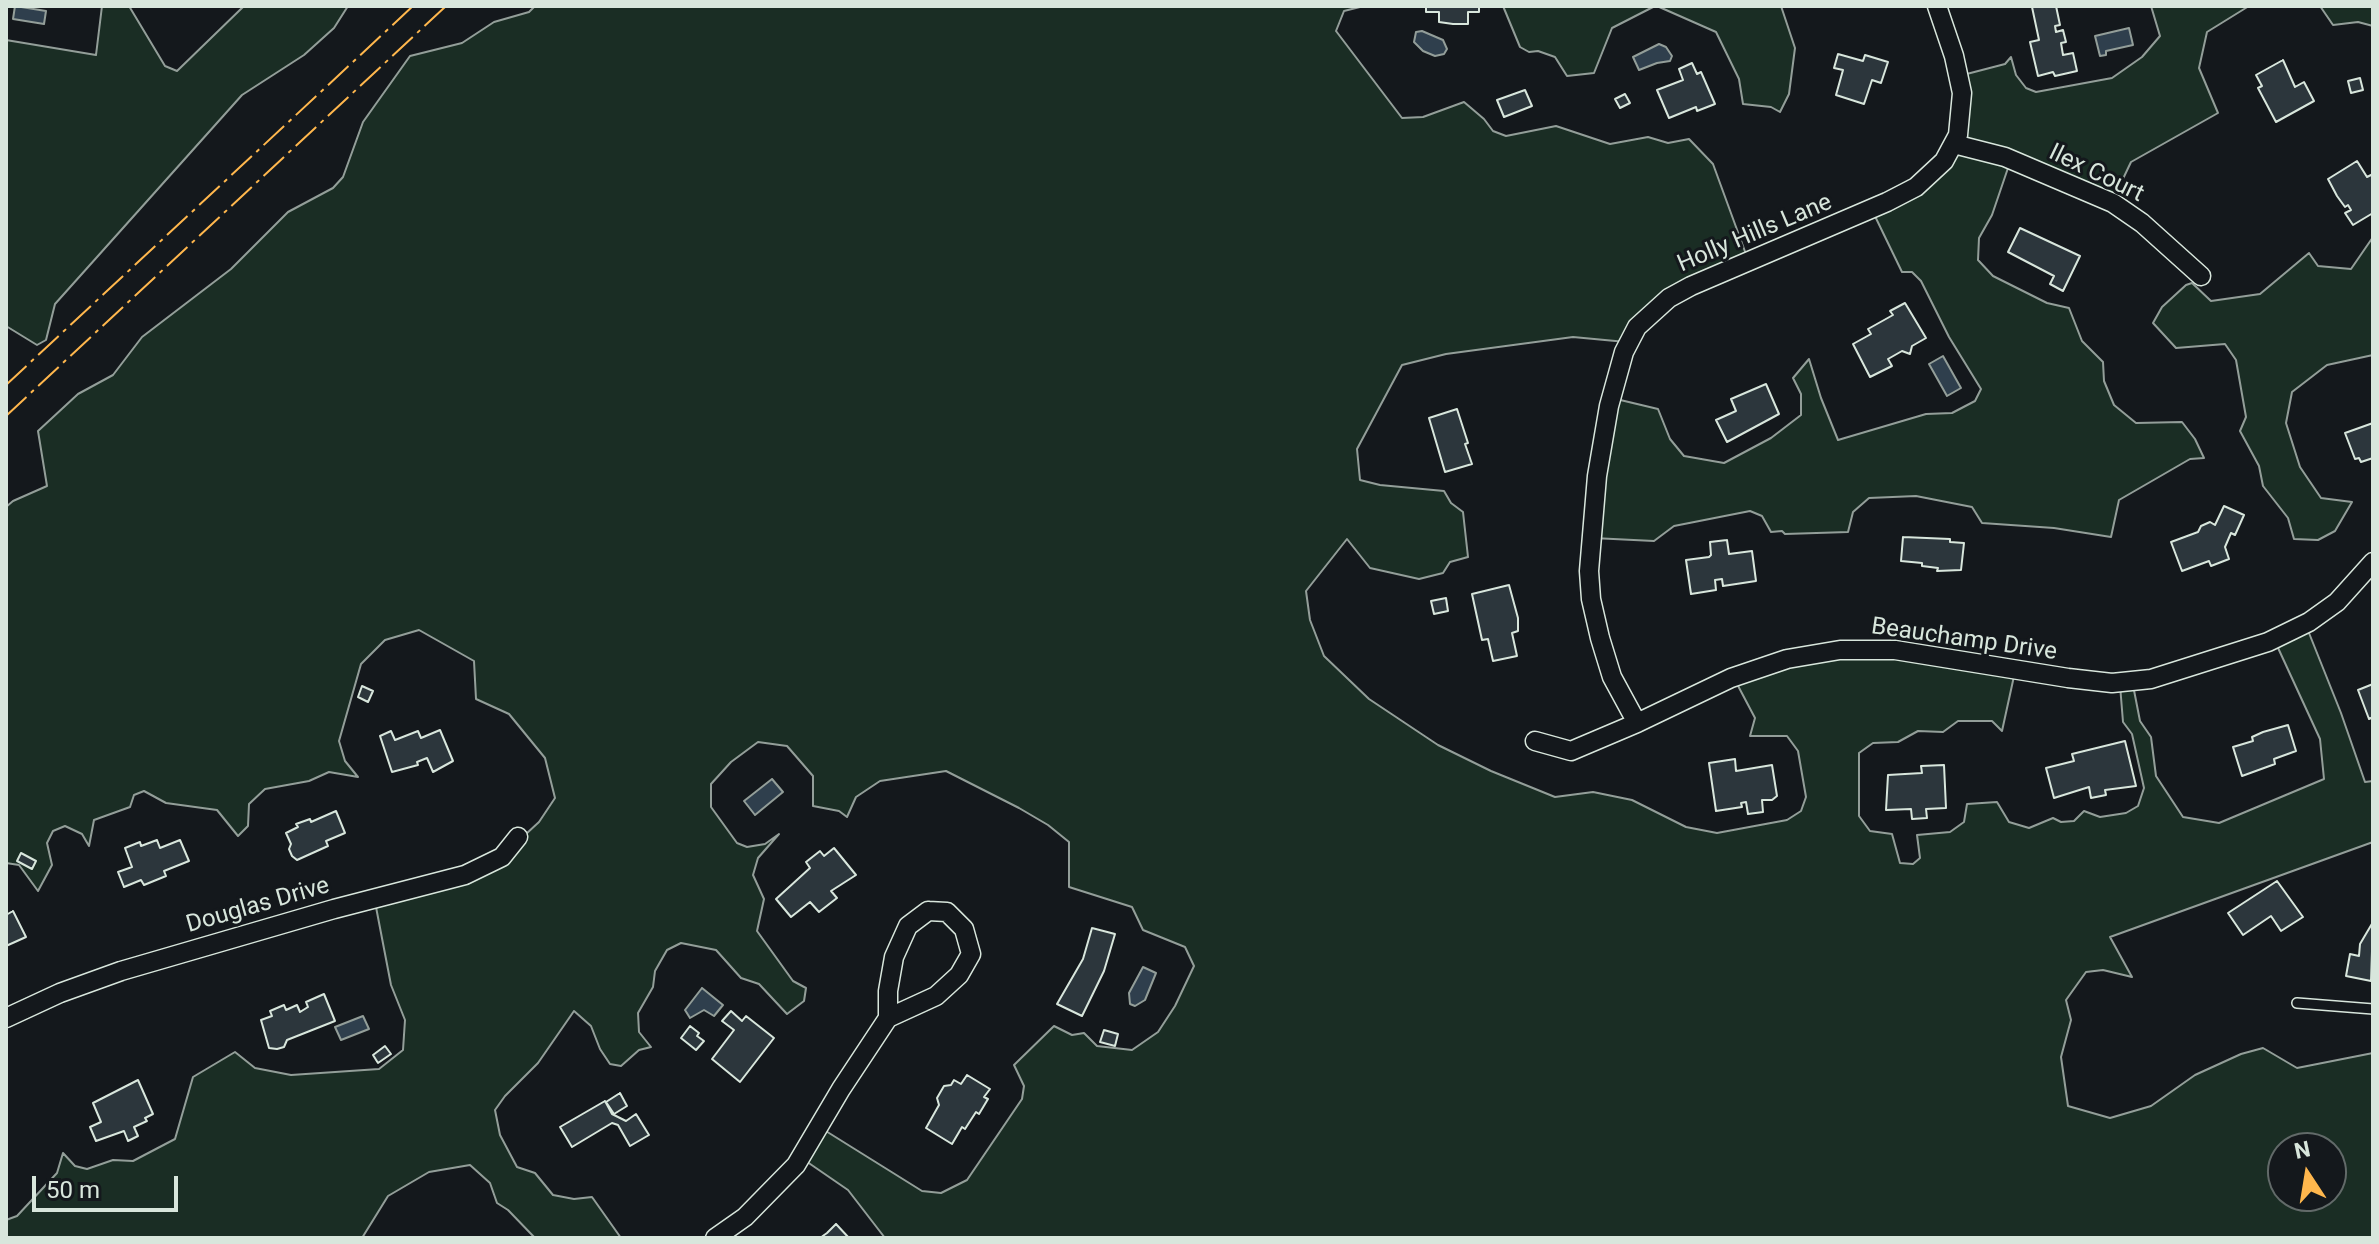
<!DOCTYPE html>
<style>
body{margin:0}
#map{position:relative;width:2379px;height:1244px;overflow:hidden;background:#14181c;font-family:Roboto,sans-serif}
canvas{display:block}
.frame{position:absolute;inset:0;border:8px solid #d8e6dc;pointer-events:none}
.north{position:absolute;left:2267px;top:1132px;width:80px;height:80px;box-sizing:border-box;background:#14181c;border:2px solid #626a69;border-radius:50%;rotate:348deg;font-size:22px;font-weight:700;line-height:32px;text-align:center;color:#d8e6dc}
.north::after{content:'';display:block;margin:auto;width:28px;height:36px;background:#ffb74d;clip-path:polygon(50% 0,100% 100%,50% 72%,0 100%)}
.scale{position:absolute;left:32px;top:1176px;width:146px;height:36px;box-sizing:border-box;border:4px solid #d8e6dc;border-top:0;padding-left:10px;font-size:24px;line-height:28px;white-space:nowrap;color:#d8e6dc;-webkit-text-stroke:6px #14181c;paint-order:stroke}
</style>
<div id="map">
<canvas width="2379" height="1244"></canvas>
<div class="frame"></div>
<div class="north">N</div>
<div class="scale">50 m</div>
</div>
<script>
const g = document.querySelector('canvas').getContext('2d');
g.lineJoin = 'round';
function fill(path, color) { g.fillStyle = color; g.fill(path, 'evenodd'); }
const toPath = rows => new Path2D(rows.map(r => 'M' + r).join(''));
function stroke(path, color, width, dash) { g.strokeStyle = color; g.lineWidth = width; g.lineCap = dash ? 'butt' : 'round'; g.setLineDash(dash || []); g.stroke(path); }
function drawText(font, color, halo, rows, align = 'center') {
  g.font = font + ' Roboto,sans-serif'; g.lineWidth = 6; g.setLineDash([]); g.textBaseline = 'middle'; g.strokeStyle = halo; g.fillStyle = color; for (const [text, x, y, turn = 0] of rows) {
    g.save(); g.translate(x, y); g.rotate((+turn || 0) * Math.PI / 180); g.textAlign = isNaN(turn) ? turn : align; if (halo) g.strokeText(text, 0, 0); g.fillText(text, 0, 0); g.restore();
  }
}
const green = toPath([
 [102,6,129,6,165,66,177,71,244,6,348,6,334,28,304,55,242,95,55,304,46,340,37,345,6,326,6,40,96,55,102,6],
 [535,6,1364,6,1344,11,1336,31,1402,118,1423,117,1464,102,1484,119,1493,131,1506,136,1556,126,1610,144,1648,137,1668,143,1689,139,1713,164,1747,257,1680,290,1626,342,1573,337,1446,354,1402,365,1357,449,1360,480,1380,485,1444,491,1451,503,1463,512,1468,557,1450,562,1443,573,1419,579,1370,568,1347,539,1306,591,1310,620,1324,656,1369,699,1438,745,1491,771,1555,797,1593,792,1632,800,1686,827,1717,833,1787,820,1801,811,1806,797,1798,751,1787,736,1750,736,1755,718,1736,682,1833,647,2016,667,2002,731,1992,721,1958,721,1943,732,1918,731,1898,742,1873,743,1859,753,1859,816,1870,831,1892,834,1900,863,1913,864,1920,858,1917,835,1950,832,1964,822,1967,804,1997,802,2009,822,2029,828,2053,818,2061,822,2074,821,2084,811,2100,817,2126,813,2138,806,2144,788,2132,734,2123,722,2120,685,2132,680,2140,721,2151,737,2156,776,2183,817,2219,823,2324,779,2320,739,2273,637,2305,623,2341,713,2365,782,2373,781,2373,842,2110,937,2132,977,2103,970,2086,972,2066,1000,2071,1020,2061,1057,2068,1106,2110,1118,2151,1106,2195,1075,2241,1054,2263,1048,2297,1068,2373,1053,2373,1238,885,1238,848,1190,800,1157,821,1128,922,1191,941,1193,967,1180,1022,1099,1024,1086,1014,1065,1054,1026,1072,1035,1084,1033,1097,1046,1132,1050,1158,1032,1175,1006,1194,966,1185,947,1143,930,1132,907,1069,887,1069,842,1048,825,1019,808,946,771,880,781,856,797,847,817,839,811,813,806,813,776,787,746,758,742,731,762,711,784,711,807,737,843,747,847,765,844,779,834,758,858,753,875,764,899,757,931,793,981,806,988,804,1001,787,1014,759,984,741,978,716,950,681,943,667,950,655,971,653,987,638,1013,639,1032,651,1047,639,1050,621,1066,610,1064,600,1049,591,1026,574,1011,538,1063,505,1096,495,1110,500,1135,517,1167,535,1173,553,1195,574,1199,592,1197,621,1238,535,1238,508,1210,497,1203,490,1183,470,1165,429,1172,388,1196,362,1238,6,1238,6,1220,17,1216,57,1173,63,1153,75,1166,87,1169,113,1160,133,1161,175,1139,193,1077,235,1052,255,1068,291,1075,379,1069,403,1050,405,1020,391,985,376,907,487,870,539,822,555,798,545,758,509,714,476,699,474,661,419,630,385,640,361,664,339,741,345,761,358,777,329,772,309,781,265,789,249,804,248,826,238,836,217,810,166,803,144,791,134,795,130,807,94,820,89,846,82,834,65,826,53,831,47,843,52,865,38,891,19,865,6,863,6,507,13,501,47,486,38,431,78,394,113,375,142,337,231,269,288,212,333,188,343,177,363,122,410,56,462,43,494,22,529,12,535,6],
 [2283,1148,2331,1148,2331,1196,2283,1196,2283,1148],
 [1503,6,1655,6,1612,28,1594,73,1567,76,1555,57,1538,51,1529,52,1520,47,1503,6],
 [1657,6,1781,6,1795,48,1789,94,1780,112,1771,107,1743,104,1739,79,1716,32,1657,6],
 [2151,6,2249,6,2207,32,2199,68,2218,113,2131,162,2111,204,2008,168,1992,215,1979,238,1978,260,1993,276,2047,303,2069,308,2082,341,2103,362,2104,381,2114,405,2136,423,2182,422,2195,439,2204,458,2190,459,2119,500,2111,537,2054,528,1982,523,1972,507,1916,496,1869,498,1853,512,1848,532,1785,534,1782,531,1771,532,1762,516,1750,511,1674,526,1654,541,1593,538,1612,398,1658,409,1670,439,1684,456,1724,463,1771,438,1801,415,1801,394,1793,378,1809,359,1821,398,1838,440,1926,414,1952,413,1975,401,1981,389,1949,337,1921,281,1912,272,1902,272,1872,210,1911,187,1954,142,1959,76,2005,64,2011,57,2016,75,2026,88,2036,92,2112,78,2142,57,2160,36,2151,6],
 [2320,6,2373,6,2373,26,2358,22,2333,25,2320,6],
 [2373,237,2373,355,2327,365,2292,392,2286,423,2300,467,2321,498,2352,502,2335,531,2318,540,2294,539,2288,518,2263,486,2259,466,2240,431,2246,417,2236,360,2225,344,2176,348,2153,323,2162,307,2186,285,2192,283,2211,301,2260,294,2309,253,2318,266,2351,269,2373,237]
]);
fill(green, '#1a2d24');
stroke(green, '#939e99', 2);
const water = toPath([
 [15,6,46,11,44,24,13,19,15,6],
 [2129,28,2133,45,2106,51,2106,55,2100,56,2095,36,2129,28],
 [1422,31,1443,40,1447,49,1444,54,1435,56,1423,51,1414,42,1416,32,1422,31],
 [1659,44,1666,47,1672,56,1670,61,1657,63,1639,70,1633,57,1659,44],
 [1943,356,1961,388,1947,396,1929,364,1943,356],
 [772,779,783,792,755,815,744,801,772,779],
 [1143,967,1156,973,1145,1000,1135,1006,1130,1004,1129,993,1143,967],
 [702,988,723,1005,714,1016,704,1010,690,1018,685,1010,702,988],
 [363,1016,369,1029,341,1040,335,1027,363,1016]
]);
fill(water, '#2f3f4d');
stroke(water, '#939e99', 2);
const building = toPath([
 [1426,6,1479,6,1479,12,1468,12,1468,24,1453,24,1439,22,1439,12,1426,12,1426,6],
 [2056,6,2060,25,2055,26,2056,32,2063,30,2066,42,2061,43,2063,55,2073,53,2077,71,2055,76,2053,72,2038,76,2030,42,2039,40,2032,7,2056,6],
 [1838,54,1863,61,1865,55,1888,62,1881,83,1872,80,1864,104,1836,95,1843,70,1834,68,1838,54],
 [2283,60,2295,87,2304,82,2314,101,2276,122,2258,88,2262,86,2256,75,2283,60],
 [1692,63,1697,74,1701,72,1715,104,1697,111,1696,107,1669,118,1657,90,1683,80,1679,69,1692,63],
 [2360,78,2363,90,2351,93,2348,81,2360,78],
 [1525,90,1532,106,1504,117,1497,100,1525,90],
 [1625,94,1630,103,1620,108,1615,99,1625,94],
 [2357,161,2367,177,2373,174,2373,213,2353,225,2345,213,2351,210,2348,205,2345,207,2337,196,2328,179,2357,161],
 [2020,228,2080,256,2063,291,2050,284,2054,276,2008,252,2020,228],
 [1905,303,1926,338,1912,346,1910,354,1902,351,1888,359,1892,366,1870,377,1853,344,1871,334,1868,329,1893,315,1890,311,1905,303],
 [1766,384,1779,414,1727,442,1716,420,1736,411,1731,399,1766,384],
 [1457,409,1468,443,1465,444,1472,464,1445,472,1429,418,1457,409],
 [2373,423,2373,458,2361,462,2359,458,2355,459,2345,433,2373,423],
 [2224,506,2244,515,2235,535,2231,533,2225,547,2229,559,2211,566,2209,561,2182,571,2171,542,2198,532,2201,526,2210,522,2215,525,2224,506],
 [1903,537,1950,539,1950,542,1964,543,1961,570,1937,571,1938,568,1922,566,1922,563,1901,561,1903,537],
 [1727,540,1729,554,1752,551,1756,581,1723,586,1722,579,1715,580,1716,590,1691,594,1686,560,1709,557,1711,555,1710,542,1727,540],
 [1509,585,1518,618,1518,631,1512,633,1517,656,1493,661,1488,639,1482,640,1472,594,1509,585],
 [1446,598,1448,611,1434,614,1431,601,1446,598],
 [2373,684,2373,717,2369,719,2358,690,2373,684],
 [362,686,373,691,368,702,358,697,362,686],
 [2288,725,2296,751,2274,759,2275,764,2242,776,2233,747,2253,741,2252,737,2263,732,2288,725],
 [440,730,453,761,433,772,427,758,417,762,418,765,392,772,380,736,391,731,395,740,418,731,421,738,440,730],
 [2125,741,2136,786,2105,790,2106,795,2091,798,2089,787,2054,798,2046,768,2074,761,2072,754,2125,741],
 [1735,759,1736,771,1772,765,1777,796,1772,800,1762,800,1763,812,1748,814,1746,802,1741,803,1742,807,1716,811,1709,763,1735,759],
 [1944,765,1946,808,1926,809,1927,818,1912,819,1911,809,1886,810,1888,775,1922,773,1921,766,1944,765],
 [336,811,345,833,326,841,328,846,297,860,292,856,289,849,291,844,286,833,298,827,296,824,310,819,311,822,336,811],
 [157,840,160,848,180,840,189,861,164,871,166,876,144,885,141,880,124,887,118,872,132,867,125,848,140,842,141,846,157,840],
 [834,848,856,875,831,891,837,898,819,912,810,902,791,917,776,899,810,868,806,862,820,851,824,856,834,848],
 [21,853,36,861,32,869,17,861,21,853],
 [2277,881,2303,917,2281,931,2271,916,2243,935,2228,913,2277,881],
 [13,911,26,937,6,946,6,915,13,911],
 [2373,922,2371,981,2346,976,2350,954,2359,956,2360,944,2373,922],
 [1092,928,1115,934,1104,971,1082,1016,1057,1004,1083,959,1092,928],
 [324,994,335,1021,287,1040,284,1047,277,1049,269,1048,261,1020,272,1016,270,1011,284,1005,286,1010,297,1005,300,1012,308,1007,306,1002,324,994],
 [731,1011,742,1021,746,1016,774,1038,740,1082,712,1059,734,1030,722,1021,731,1011],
 [690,1026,699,1033,697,1036,704,1041,696,1050,681,1038,690,1026],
 [1104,1030,1118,1034,1115,1046,1100,1042,1104,1030],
 [385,1046,391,1054,378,1063,373,1055,385,1046],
 [967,1075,990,1089,984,1097,988,1099,979,1114,976,1112,965,1129,962,1127,952,1144,926,1128,939,1105,937,1098,944,1086,951,1085,954,1080,961,1084,967,1075],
 [138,1080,153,1114,145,1118,147,1121,134,1127,138,1136,128,1141,124,1131,96,1141,90,1127,101,1122,93,1103,138,1080],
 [620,1093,627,1106,614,1114,606,1102,620,1093],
 [605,1101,612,1114,626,1121,636,1114,649,1135,630,1146,618,1125,612,1123,572,1147,560,1127,605,1101],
 [836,1224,849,1238,820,1238,827,1233,836,1224]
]);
fill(building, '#2c363c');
stroke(building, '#d8e6dc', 2);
const service = toPath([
 [2297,1003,2373,1009]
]);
const minor = toPath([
 [1954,144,2005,157,2113,203,2142,223,2201,276],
 [1637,723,1612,677,1600,638,1591,599,1589,571,1597,476,1609,406,1624,352,1637,327,1669,298,1691,286,1887,202,1916,187,1944,161,1958,135,1962,93,1954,56,1937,6],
 [1535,741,1571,751,1637,723,1731,678,1787,659,1840,650,1895,650,2068,678,2112,683,2151,679,2268,642,2309,622,2337,602,2373,562],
 [928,911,947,912,964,929,971,954,959,975,936,996,888,1018,888,991,894,957,908,926,928,911],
 [6,1018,60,993,121,971,334,909,465,875,502,857,518,837],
 [715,1238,745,1217,796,1165,841,1089,888,1018]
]);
stroke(service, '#d8e6dc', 12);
stroke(minor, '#d8e6dc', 21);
stroke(service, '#14181c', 9);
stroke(minor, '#14181c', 18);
stroke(toPath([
 [6,385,413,6],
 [6,416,446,6]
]), '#ffb74d', 2, [28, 6, 4, 6]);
drawText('24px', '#d8e6dc', '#14181c', [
 ["Ilex Court",2096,174,26],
 ["Holly Hills Lane",1755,234,-23],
 ["Beauchamp Drive",1964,640,8],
 ["Douglas Drive",258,906,-16]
]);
</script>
